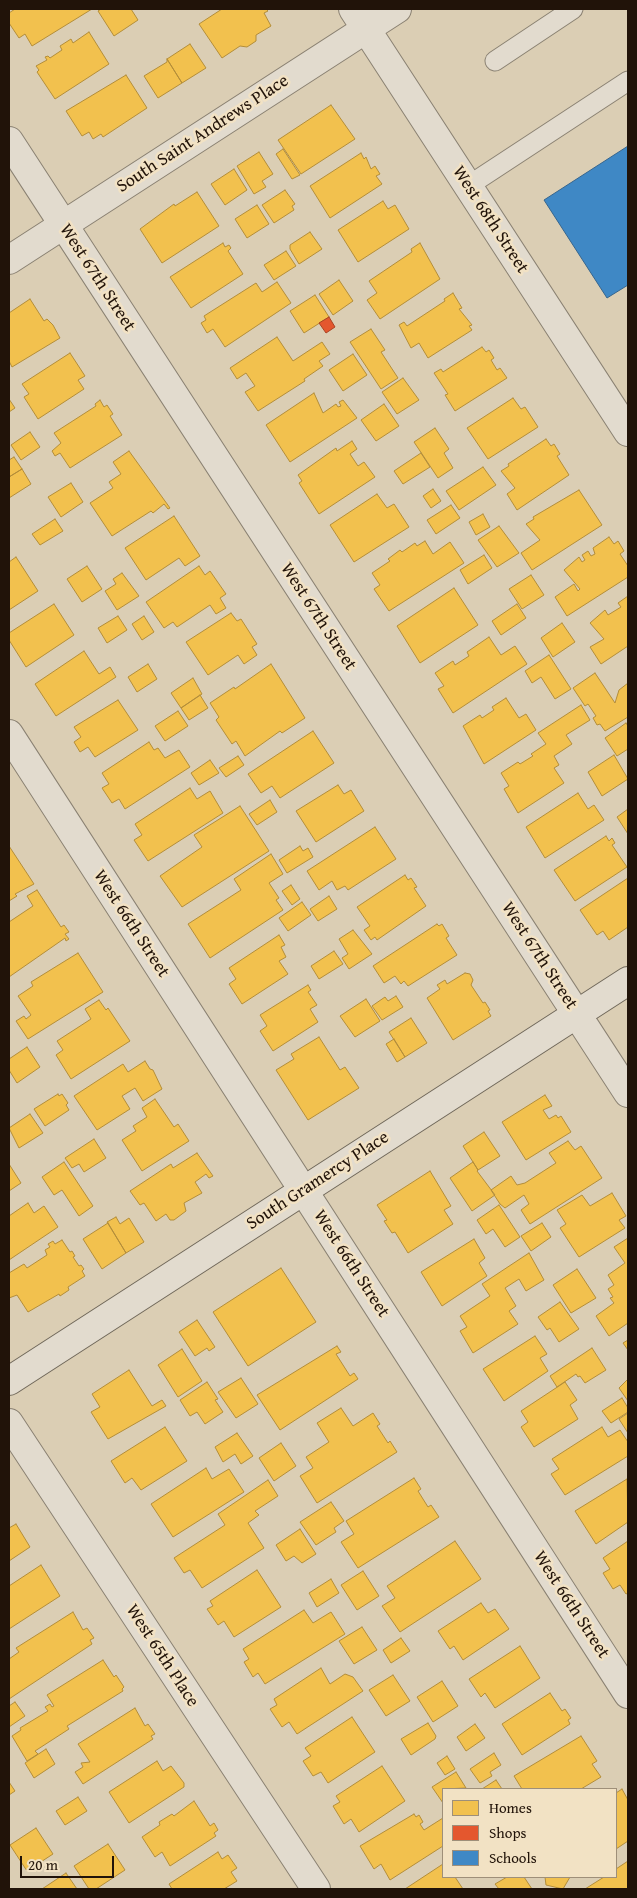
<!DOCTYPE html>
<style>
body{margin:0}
#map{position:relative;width:637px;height:1898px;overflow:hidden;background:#dbceb4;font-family:"Gentium Book Plus",serif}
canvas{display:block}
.frame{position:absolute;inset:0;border:10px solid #211309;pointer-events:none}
.legend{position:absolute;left:442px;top:1788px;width:175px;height:90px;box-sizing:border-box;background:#f2e2c4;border:1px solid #9e8f79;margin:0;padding:6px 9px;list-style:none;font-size:15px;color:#211309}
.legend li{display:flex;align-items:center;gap:10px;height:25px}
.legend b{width:25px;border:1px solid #9e8f79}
.scale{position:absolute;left:20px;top:1856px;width:94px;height:22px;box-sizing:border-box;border:2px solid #211309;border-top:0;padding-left:6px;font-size:15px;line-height:18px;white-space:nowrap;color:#211309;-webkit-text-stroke:4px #f2e2c4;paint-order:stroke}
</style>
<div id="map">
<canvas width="637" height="1898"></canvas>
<div class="frame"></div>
<ul class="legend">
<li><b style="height:14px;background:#f2c14e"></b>Homes</li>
<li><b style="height:14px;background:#e4572e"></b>Shops</li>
<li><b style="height:14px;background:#3f88c5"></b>Schools</li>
</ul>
<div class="scale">20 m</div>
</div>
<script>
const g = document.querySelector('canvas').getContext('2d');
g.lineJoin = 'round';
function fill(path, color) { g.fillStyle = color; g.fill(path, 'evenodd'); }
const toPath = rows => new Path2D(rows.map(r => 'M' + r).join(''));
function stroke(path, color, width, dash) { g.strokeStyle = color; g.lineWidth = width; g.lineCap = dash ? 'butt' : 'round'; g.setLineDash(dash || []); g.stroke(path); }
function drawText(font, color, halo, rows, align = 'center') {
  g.font = font + ' "Gentium Book Plus",serif'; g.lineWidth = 5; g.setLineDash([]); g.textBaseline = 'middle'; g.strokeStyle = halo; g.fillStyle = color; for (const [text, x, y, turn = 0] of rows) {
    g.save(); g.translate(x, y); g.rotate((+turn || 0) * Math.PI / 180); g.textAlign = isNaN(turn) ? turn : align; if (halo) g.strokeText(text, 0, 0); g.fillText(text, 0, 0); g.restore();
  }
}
const homes = toPath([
 [15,9,92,9,32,46,25,34,19,38,9,23,9,13,15,9],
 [101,9,131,9,138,20,114,36,98,11,101,9],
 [222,9,266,9,268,11,264,13,271,26,256,35,256,41,247,47,240,46,222,58,199,24,222,9],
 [89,32,109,64,55,99,37,72,39,70,36,66,47,60,45,57,48,56,50,58,62,50,60,46,71,39,73,43,89,32],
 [190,44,206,68,182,83,167,59,190,44],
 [167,59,182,83,158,98,144,76,167,62,167,59],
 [126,75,147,108,103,137,101,134,93,139,89,132,82,136,66,111,126,75],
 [331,105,355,139,301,174,278,140,331,105],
 [283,149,300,175,292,179,276,154,283,149],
 [259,152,273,174,262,181,266,187,254,194,237,166,259,152],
 [361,153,364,159,366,157,371,169,375,166,380,174,376,176,382,184,330,218,310,186,361,153],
 [234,169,247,190,225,205,211,184,234,169],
 [285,190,295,204,292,206,294,210,274,223,262,205,285,190],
 [197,192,219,226,162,263,140,229,174,204,175,206,197,192],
 [383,201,388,209,395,205,409,229,358,262,338,230,383,201],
 [257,205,269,224,247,238,235,219,257,205],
 [310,232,322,249,299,264,290,249,290,245,310,232],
 [223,243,225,247,229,245,231,248,228,251,243,274,191,308,170,277,223,243],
 [420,243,440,279,380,319,367,300,377,293,369,281,412,252,411,249,420,243],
 [286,251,296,266,274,280,264,265,286,251],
 [339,280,353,301,333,315,319,294,339,280],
 [277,282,291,303,225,347,213,329,207,333,201,323,206,320,204,316,256,283,262,292,277,282],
 [453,293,462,308,459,309,472,325,469,326,472,330,428,358,419,343,411,348,399,325,404,322,407,326,445,301,444,299,453,293],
 [315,295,329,317,304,333,290,311,315,295],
 [30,299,44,321,47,319,53,325,60,338,12,367,9,361,9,313,30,299],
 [371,329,385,350,381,352,398,378,381,389,350,342,371,329],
 [277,337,293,361,322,342,330,354,319,361,323,366,304,379,305,381,258,411,245,392,255,386,246,373,237,379,230,368,277,337],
 [482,347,486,352,489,350,494,358,491,360,497,370,500,368,507,378,455,411,445,395,448,394,434,373,441,369,443,372,482,347],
 [70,353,85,376,78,380,84,389,38,419,24,397,29,394,22,384,70,353],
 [353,354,367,375,343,391,329,370,353,354],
 [403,378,419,400,397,414,382,392,403,378],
 [314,393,323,413,336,404,338,407,341,406,339,402,343,400,357,418,290,462,266,425,314,393],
 [513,398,521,409,525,407,538,427,488,459,467,428,513,398],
 [9,399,15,408,9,412,9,399],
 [100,400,104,407,107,405,113,414,110,416,122,435,70,468,60,453,55,456,52,451,61,443,54,433,96,406,95,404,100,400],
 [384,404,399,426,376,441,361,420,384,404],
 [435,428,449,449,444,453,453,468,438,478,414,442,435,428],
 [30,432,40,447,21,460,11,445,30,432],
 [546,439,551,446,554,444,560,454,557,456,569,475,517,510,507,494,515,488,501,471,509,466,508,464,546,439],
 [352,441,357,449,350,454,358,466,364,462,375,477,319,514,299,483,302,481,298,475,336,448,337,451,352,441],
 [129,451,170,508,168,509,164,504,153,513,151,511,112,536,90,503,113,488,109,482,121,474,113,462,129,451],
 [421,453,430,467,403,484,394,471,421,453],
 [14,457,22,469,9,477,9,460,14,457],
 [483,467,496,485,459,510,446,491,483,467],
 [22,469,31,484,9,498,9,477,22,469],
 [71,483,83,502,61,517,48,497,71,483],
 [433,489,441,501,431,508,423,496,433,489],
 [579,490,602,525,532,570,521,553,540,540,526,524,534,519,533,517,579,490],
 [377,494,387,508,394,504,409,527,354,562,330,525,377,494],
 [451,505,460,518,436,534,427,520,451,505],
 [483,514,490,527,476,535,469,522,483,514],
 [174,516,200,556,185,566,179,558,146,580,125,548,174,516],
 [55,519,63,531,40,545,32,534,55,519],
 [499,526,519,553,497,567,478,540,499,526],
 [609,537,614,544,618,541,624,551,620,554,628,566,628,577,567,616,555,597,574,584,578,591,580,589,564,570,579,557,582,562,585,560,582,555,588,551,591,556,595,554,593,548,609,537],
 [425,541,433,554,450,542,464,563,389,611,374,589,380,585,372,573,390,561,388,559,400,550,402,552,415,543,417,546,425,541],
 [484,555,492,568,468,584,460,570,484,555],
 [16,557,38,591,9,610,9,562,16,557],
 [87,566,102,589,82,602,67,579,87,566],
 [199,566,205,575,210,571,226,594,220,598,226,608,216,614,210,605,177,627,173,622,164,628,146,602,199,566],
 [122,573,139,596,117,610,105,591,116,584,113,579,122,573],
 [531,575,544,595,522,609,509,589,531,575],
 [454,588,478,625,420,663,397,626,454,588],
 [628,596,628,646,601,664,590,647,604,639,590,623,605,610,608,615,621,607,618,603,628,596],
 [54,604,74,635,26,667,9,640,9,633,54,604],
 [517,604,526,618,501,635,492,621,517,604],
 [231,613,237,621,241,619,257,644,252,647,257,655,244,664,238,655,208,675,186,642,231,613],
 [118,616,127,630,107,643,98,628,118,616],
 [144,616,154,632,142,640,132,624,144,616],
 [562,623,575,642,553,657,541,638,562,623],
 [489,637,501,655,515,646,527,664,453,713,438,689,444,686,435,673,453,661,455,665,469,656,467,652,489,637],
 [84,651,99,674,110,667,116,677,56,716,35,684,84,651],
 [549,655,571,689,555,699,541,677,532,683,525,671,549,655],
 [148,664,157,679,137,692,128,677,148,664],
 [271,664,305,718,282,733,280,731,245,756,236,741,232,744,216,720,219,717,210,703,234,687,235,689,271,664],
 [595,673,615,703,619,690,628,683,628,717,605,731,600,724,597,725,593,718,596,716,588,704,585,706,573,688,595,673],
 [193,678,202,694,181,708,171,693,193,678],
 [200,695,208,708,189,720,181,708,200,695],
 [506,698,519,718,526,714,536,730,484,764,463,726,480,715,482,718,494,710,492,707,506,698],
 [118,700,138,730,95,757,88,747,80,752,74,742,81,737,74,727,118,700],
 [581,705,590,720,566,735,572,744,554,756,559,765,554,768,564,783,518,813,504,789,509,786,501,773,518,762,520,764,533,756,531,754,546,744,538,733,581,705],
 [178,711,188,726,165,741,155,726,178,711],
 [626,723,628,726,628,749,617,756,605,738,626,723],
 [313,731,334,763,280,798,272,786,261,793,248,774,313,731],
 [149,742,154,750,158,748,165,758,179,750,190,767,125,809,119,799,112,803,102,788,109,784,102,773,149,742],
 [614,755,628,779,602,796,588,772,614,755],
 [238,756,244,765,226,777,219,768,238,756],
 [210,760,219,773,199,785,191,773,210,760],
 [338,785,344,794,351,790,364,811,316,842,296,811,338,785],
 [190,788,197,799,210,791,223,813,148,861,134,840,142,835,135,824,190,788],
 [578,793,588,809,594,805,604,820,545,858,526,827,578,793],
 [270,800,277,812,257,825,249,814,270,800],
 [240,806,269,851,182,907,160,876,202,847,194,835,240,806],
 [628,809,628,834,617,817,628,809],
 [375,827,396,859,348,890,345,886,337,890,332,881,319,890,307,871,375,827],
 [606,836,609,841,612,838,615,843,612,845,627,867,575,901,554,870,606,836],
 [9,846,34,884,15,894,17,896,9,901,9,846],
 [300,846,303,851,308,848,313,857,287,873,279,860,300,846],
 [271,854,283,874,269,883,279,898,276,900,283,910,210,958,188,924,241,890,234,879,271,854],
 [405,875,408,880,411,878,417,887,414,888,426,906,377,940,375,937,371,940,364,930,370,926,357,907,405,875],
 [628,878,628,927,609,940,603,931,597,935,580,910,628,878],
 [291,885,300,899,292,905,282,891,291,885],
 [37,890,61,927,64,925,69,932,65,934,69,939,66,941,65,938,9,977,9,922,33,906,27,896,37,890],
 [329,896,337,909,318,921,310,909,329,896],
 [302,902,311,915,288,931,279,918,302,902],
 [437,924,439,926,442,924,449,936,446,938,457,955,408,986,404,981,401,984,395,976,384,983,373,966,437,924],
 [353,930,372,954,349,969,342,958,348,954,339,939,353,930],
 [279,935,285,945,281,947,286,957,279,961,288,974,242,1004,229,984,236,979,229,968,279,935],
 [334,951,343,964,319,979,311,966,334,951],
 [78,953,103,992,28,1039,16,1021,24,1016,26,1019,31,1015,18,996,33,986,31,982,78,953],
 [465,973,470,974,473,980,471,985,483,1003,485,1002,490,1010,488,1011,491,1016,453,1040,427,998,440,989,437,985,445,980,447,984,465,973],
 [308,985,311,990,308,992,317,1005,310,1009,318,1022,273,1051,260,1031,267,1026,260,1015,308,985],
 [396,996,403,1007,382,1020,372,1006,385,997,388,1001,396,996],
 [366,999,380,1021,355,1037,340,1016,366,999],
 [99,1000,106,1010,108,1008,130,1041,71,1079,56,1055,63,1050,57,1041,91,1019,85,1009,99,1000],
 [411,1018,427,1043,405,1057,389,1032,411,1018],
 [319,1037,340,1070,345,1067,359,1088,308,1120,276,1070,294,1059,291,1054,319,1037],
 [394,1039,405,1057,397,1062,386,1044,394,1039],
 [27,1047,40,1067,17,1083,9,1070,9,1059,27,1047],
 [145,1061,150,1069,153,1070,162,1089,143,1101,135,1088,122,1096,130,1109,97,1130,74,1096,123,1064,128,1072,145,1061],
 [58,1094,59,1096,62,1094,68,1103,66,1105,69,1110,45,1126,34,1109,58,1094],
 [545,1095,552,1106,543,1110,549,1119,556,1115,558,1118,561,1116,571,1132,526,1160,502,1122,545,1095],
 [155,1099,174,1127,178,1124,189,1141,142,1171,122,1140,136,1131,133,1126,147,1117,142,1108,155,1099],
 [30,1114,43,1133,19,1148,9,1128,30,1114],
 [484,1132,500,1156,478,1170,463,1146,484,1132],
 [94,1139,106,1158,84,1172,79,1164,72,1168,65,1158,94,1139],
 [568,1141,575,1150,581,1146,602,1178,530,1224,521,1210,529,1204,524,1195,505,1208,500,1204,491,1190,511,1176,517,1185,525,1183,556,1163,549,1153,568,1141],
 [197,1153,213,1176,209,1178,206,1174,195,1182,202,1193,184,1203,186,1211,174,1220,170,1220,166,1214,156,1221,144,1203,140,1205,130,1191,171,1164,173,1168,197,1153],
 [64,1162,93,1206,79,1216,62,1190,54,1195,42,1177,64,1162],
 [473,1162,478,1170,477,1171,495,1195,472,1211,450,1178,473,1162],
 [9,1164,21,1183,9,1191,9,1164],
 [430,1171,451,1206,444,1210,453,1224,408,1253,395,1232,392,1233,384,1221,387,1220,377,1205,430,1171],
 [612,1193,626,1216,619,1220,625,1228,579,1257,560,1228,566,1224,557,1210,582,1195,590,1206,612,1193],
 [28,1203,34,1213,44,1206,58,1227,9,1260,9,1216,28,1203],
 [499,1205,520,1237,505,1247,493,1229,486,1234,477,1220,499,1205],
 [116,1217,120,1224,129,1218,144,1242,126,1253,107,1222,116,1217],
 [108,1223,126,1253,102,1269,83,1239,108,1223],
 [542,1223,551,1237,531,1251,521,1236,542,1223],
 [628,1238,628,1323,609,1336,596,1316,614,1303,610,1298,613,1297,608,1289,614,1285,608,1275,625,1263,614,1247,628,1238],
 [474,1239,485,1258,479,1263,487,1276,442,1306,421,1272,474,1239],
 [62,1240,70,1252,72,1251,75,1256,73,1257,79,1266,81,1265,84,1269,82,1271,85,1276,68,1287,69,1290,60,1296,59,1294,28,1312,17,1295,9,1298,9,1273,24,1264,27,1268,47,1255,45,1250,50,1247,48,1244,53,1241,55,1244,62,1240],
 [529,1253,544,1280,526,1291,519,1279,505,1288,516,1306,509,1311,518,1324,473,1353,460,1331,467,1327,460,1316,490,1296,482,1284,529,1253],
 [281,1268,316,1322,248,1366,213,1312,281,1268],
 [577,1269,596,1298,571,1313,553,1285,577,1269],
 [560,1302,579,1329,559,1342,550,1328,547,1330,538,1317,560,1302],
 [197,1320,215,1347,209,1351,207,1348,195,1356,179,1332,197,1320],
 [535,1336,547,1354,540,1358,548,1371,504,1401,483,1369,535,1336],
 [628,1340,628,1350,623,1343,628,1340],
 [337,1346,341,1352,336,1354,350,1376,354,1373,358,1379,280,1430,257,1395,337,1346],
 [592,1348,606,1370,585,1383,580,1376,578,1377,576,1374,557,1387,550,1376,592,1348],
 [182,1349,202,1381,178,1397,158,1365,182,1349],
 [129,1370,152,1406,162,1400,166,1406,108,1439,91,1412,100,1407,92,1394,129,1370],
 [241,1378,258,1404,236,1418,218,1392,241,1378],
 [628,1379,628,1401,619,1388,628,1379],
 [207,1382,218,1399,215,1400,223,1412,205,1424,197,1412,190,1416,180,1400,207,1382],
 [565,1382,577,1400,570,1405,578,1419,534,1447,521,1427,528,1422,521,1411,565,1382],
 [622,1398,628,1408,628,1412,611,1423,602,1411,622,1398],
 [341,1408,353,1426,373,1413,380,1424,377,1426,388,1443,390,1441,397,1452,317,1503,300,1476,313,1468,306,1457,329,1442,317,1423,341,1408],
 [628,1413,628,1433,619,1419,628,1413],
 [165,1427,187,1461,141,1490,132,1478,125,1483,111,1461,165,1427],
 [602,1427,608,1437,620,1430,628,1442,628,1456,565,1495,551,1474,559,1469,552,1459,602,1427],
 [237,1433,253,1456,241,1464,235,1454,223,1462,215,1447,237,1433],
 [281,1443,296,1466,274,1481,259,1458,281,1443],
 [206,1468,212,1479,229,1469,244,1492,173,1537,151,1504,206,1468],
 [414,1478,421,1489,418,1491,428,1507,431,1505,439,1517,358,1568,341,1542,354,1534,346,1521,414,1478],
 [627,1479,628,1522,596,1544,575,1511,627,1479],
 [268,1480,278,1496,255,1511,259,1515,248,1523,264,1548,202,1588,190,1570,184,1573,174,1558,225,1525,218,1514,268,1480],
 [331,1502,344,1521,334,1528,336,1532,316,1545,300,1522,331,1502],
 [16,1524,30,1547,9,1561,9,1528,16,1524],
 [300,1529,316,1554,302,1563,294,1556,286,1561,276,1545,300,1529],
 [455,1541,481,1579,400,1632,382,1606,395,1598,387,1586,455,1541],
 [628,1541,628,1593,626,1594,620,1585,613,1589,603,1573,610,1569,603,1558,628,1541],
 [41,1565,60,1596,9,1629,9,1586,41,1565],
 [257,1570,281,1607,234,1637,224,1621,218,1625,207,1609,213,1606,210,1601,257,1570],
 [363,1571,379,1596,357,1610,341,1585,363,1571],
 [331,1579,339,1593,317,1607,309,1593,331,1579],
 [481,1603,488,1613,495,1609,509,1629,463,1660,454,1646,450,1649,438,1631,481,1603],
 [304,1610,313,1623,331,1612,345,1634,265,1684,258,1673,253,1677,244,1662,249,1659,243,1649,304,1610],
 [73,1612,83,1630,87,1628,94,1638,90,1640,92,1644,9,1699,9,1659,19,1652,16,1648,73,1612],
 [362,1627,377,1650,354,1664,339,1641,362,1627],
 [401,1638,410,1651,391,1663,383,1650,401,1638],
 [520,1646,540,1678,495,1708,485,1693,481,1697,469,1679,520,1646],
 [103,1660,114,1677,116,1675,124,1687,122,1689,123,1691,67,1726,69,1729,35,1751,38,1754,27,1761,12,1736,21,1730,20,1728,48,1711,45,1707,50,1704,52,1707,54,1706,47,1695,103,1660],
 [321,1668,330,1684,345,1674,353,1677,363,1691,297,1734,289,1722,282,1727,270,1709,277,1705,274,1699,321,1668],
 [393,1675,410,1701,386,1716,369,1690,393,1675],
 [442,1681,458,1706,433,1722,417,1697,442,1681],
 [550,1693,562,1711,565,1709,571,1718,568,1720,570,1724,522,1755,502,1724,550,1693],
 [15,1702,25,1716,9,1727,9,1706,15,1702],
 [135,1708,145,1726,148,1724,155,1734,151,1736,153,1739,83,1784,75,1772,83,1767,81,1763,90,1762,78,1744,135,1708],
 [352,1717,375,1752,328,1783,321,1772,313,1776,303,1761,311,1756,305,1748,352,1717],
 [428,1723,436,1736,435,1739,411,1755,401,1739,428,1723],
 [475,1724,485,1738,466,1751,457,1737,475,1724],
 [581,1736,597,1761,592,1764,601,1777,581,1789,522,1789,514,1776,581,1736],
 [46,1749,55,1764,34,1778,25,1763,46,1749],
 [494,1753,501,1765,490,1772,492,1776,480,1783,470,1769,494,1753],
 [447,1756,455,1769,445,1775,437,1763,447,1756],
 [157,1761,163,1771,171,1766,184,1783,184,1787,129,1823,109,1792,157,1761],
 [382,1766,405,1801,359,1832,351,1819,344,1824,333,1806,340,1802,336,1796,382,1766],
 [456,1772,466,1788,443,1789,443,1803,432,1787,456,1772],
 [496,1780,502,1789,482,1789,496,1780],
 [9,1782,15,1791,9,1795,9,1782],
 [622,1789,628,1800,628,1841,616,1849,616,1793,622,1789],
 [78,1797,87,1811,65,1825,56,1811,78,1797],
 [194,1801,210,1826,214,1823,218,1830,214,1833,216,1836,170,1866,162,1852,155,1857,142,1837,160,1825,159,1822,172,1814,174,1816,194,1801],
 [414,1814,416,1817,419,1815,423,1822,420,1824,424,1830,443,1818,443,1846,390,1880,381,1864,374,1869,360,1846,414,1814],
 [36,1828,53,1854,27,1871,10,1845,36,1828],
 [108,1844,125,1870,96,1889,89,1889,74,1866,108,1844],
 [218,1852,222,1859,228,1855,237,1868,231,1872,237,1881,224,1889,172,1889,169,1884,218,1852],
 [628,1861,628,1889,585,1889,604,1877,616,1877,616,1869,628,1861],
 [443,1864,443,1877,455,1877,463,1889,405,1889,443,1864],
 [66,1873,77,1889,42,1889,66,1873],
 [507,1877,524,1877,532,1889,499,1889,495,1884,507,1877],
 [545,1877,570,1877,563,1889,546,1885,545,1877]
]);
fill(homes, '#f2c14e');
stroke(homes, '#b38d39', 1);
const shops = toPath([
 [329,317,335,327,326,333,319,323,329,317]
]);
fill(shops, '#e4572e');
stroke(shops, '#aa4323', 1);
const schools = toPath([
 [628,146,628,285,607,298,544,200,628,146]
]);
fill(schools, '#3f88c5');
stroke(schools, '#36658d', 1);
const lane = toPath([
 [495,61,573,9],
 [468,186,628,81]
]);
const street = toPath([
 [353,9,628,432],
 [9,141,628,1093],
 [9,260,397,9],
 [9,734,628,1694],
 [9,1423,316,1889]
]);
const secondary = toPath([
 [9,1381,628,981]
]);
stroke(lane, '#8a8172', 21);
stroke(street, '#8a8172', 30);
stroke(secondary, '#70685a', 30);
stroke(lane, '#e2dbce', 19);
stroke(street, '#e2dbce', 28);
stroke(secondary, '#e2dbce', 28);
drawText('18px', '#211309', '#f2e2c4', [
 ["South Saint Andrews Place",203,134,-33],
 ["West 68th Street",490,220,57],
 ["West 67th Street",97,278,57],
 ["West 67th Street",318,617,57],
 ["West 66th Street",131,924,57],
 ["West 67th Street",539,956,57],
 ["South Gramercy Place",318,1181,-33],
 ["West 66th Street",351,1264,57],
 ["West 66th Street",571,1605,57],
 ["West 65th Place",162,1656,57]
]);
</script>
